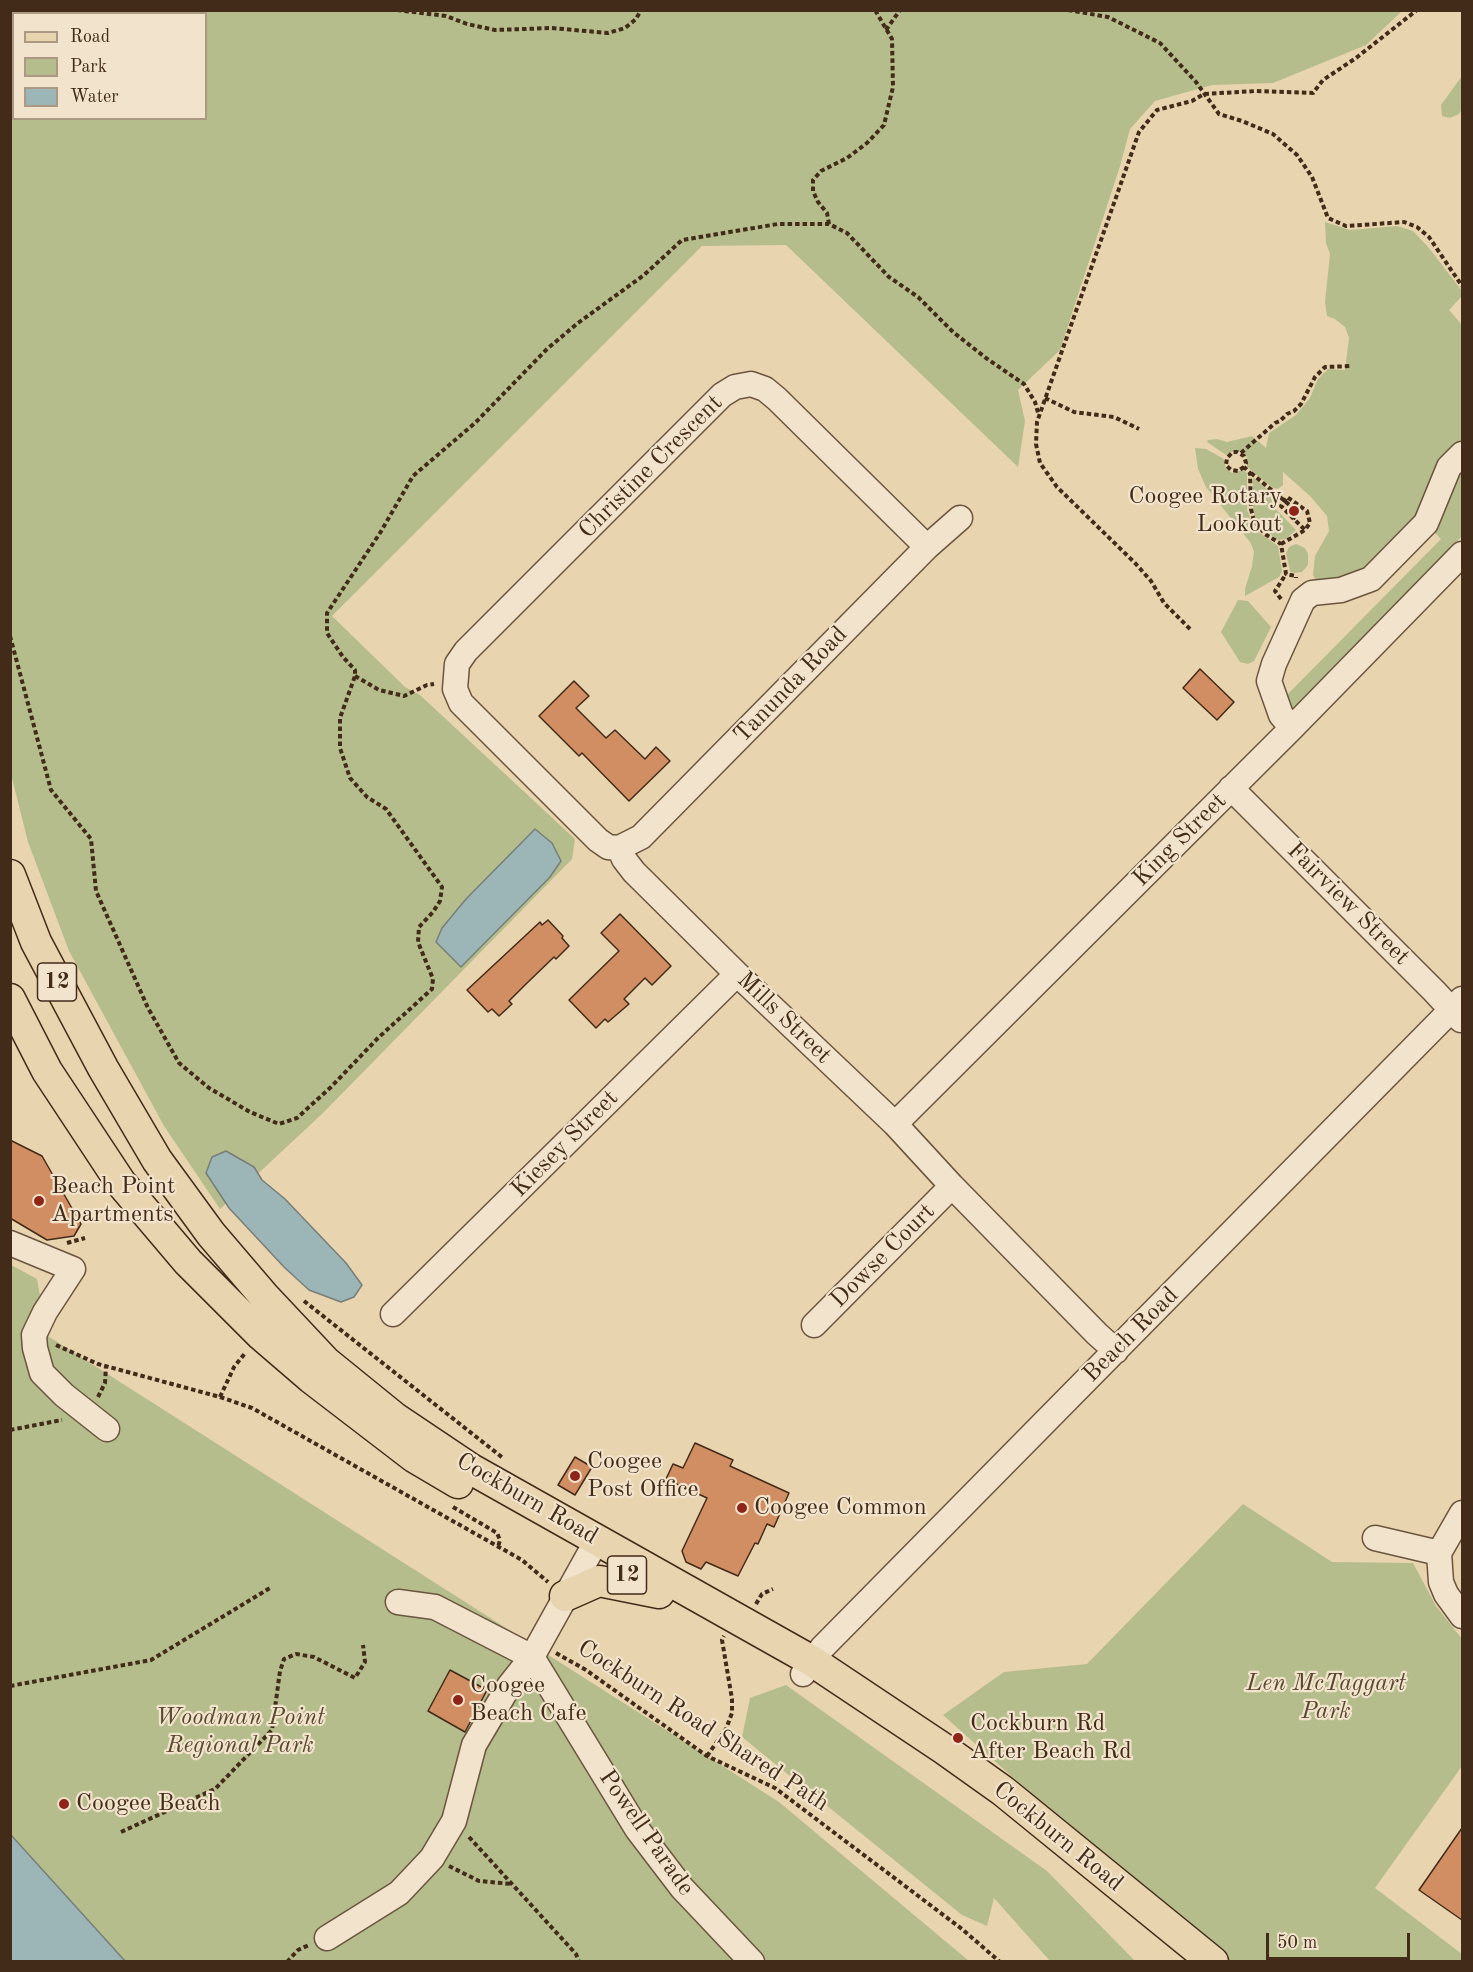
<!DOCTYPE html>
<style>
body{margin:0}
#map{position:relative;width:1473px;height:1972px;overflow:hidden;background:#e9d4b0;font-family:"Old Standard TT",serif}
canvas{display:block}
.frame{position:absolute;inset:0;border:12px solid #432b19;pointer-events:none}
.legend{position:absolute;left:12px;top:12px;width:195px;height:108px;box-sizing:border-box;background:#f1e3cc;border:2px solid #ab9984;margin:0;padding:8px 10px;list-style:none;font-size:18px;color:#432b19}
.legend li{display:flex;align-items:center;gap:12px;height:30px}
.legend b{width:30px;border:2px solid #ab9984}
.scale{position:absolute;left:1266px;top:1933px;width:144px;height:27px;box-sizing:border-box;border:3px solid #432b19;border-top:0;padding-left:8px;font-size:18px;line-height:21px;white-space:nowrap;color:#432b19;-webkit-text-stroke:4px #f1e3cc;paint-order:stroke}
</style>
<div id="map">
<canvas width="1473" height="1972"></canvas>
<div class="frame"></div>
<ul class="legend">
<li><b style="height:8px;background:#e9d4b0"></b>Road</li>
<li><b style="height:16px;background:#b5bd8c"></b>Park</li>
<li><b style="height:16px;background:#9cb5b7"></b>Water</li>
</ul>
<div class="scale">50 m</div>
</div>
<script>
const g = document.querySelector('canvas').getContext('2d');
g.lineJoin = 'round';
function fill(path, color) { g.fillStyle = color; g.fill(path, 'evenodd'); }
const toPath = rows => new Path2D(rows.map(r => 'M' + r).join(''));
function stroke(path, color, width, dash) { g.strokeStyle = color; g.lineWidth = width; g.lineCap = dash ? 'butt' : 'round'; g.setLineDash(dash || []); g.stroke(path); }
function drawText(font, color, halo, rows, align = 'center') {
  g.font = font + ' "Old Standard TT",serif'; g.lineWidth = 4.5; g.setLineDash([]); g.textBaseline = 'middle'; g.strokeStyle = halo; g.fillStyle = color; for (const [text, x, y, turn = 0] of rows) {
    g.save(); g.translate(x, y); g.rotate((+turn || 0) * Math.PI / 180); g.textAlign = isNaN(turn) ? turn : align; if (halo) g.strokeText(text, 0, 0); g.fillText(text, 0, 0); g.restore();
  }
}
fill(toPath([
 [10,11,1402,11,1366,45,1273,83,1212,85,1155,101,1130,129,1120,166,1060,350,1018,390,1025,421,1018,467,786,245,702,246,332,616,405,687,420,695,575,839,572,859,323,1113,220,1209,164,1126,69,951,28,842,11,774],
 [14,14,206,14,206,118,14,118],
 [1462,76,1462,109,1459,114,1450,118,1442,116,1441,105],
 [1325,222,1350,230,1397,226,1413,231,1429,248,1462,291,1462,296,1449,310,1462,325,1462,449,1417,522,1362,575,1318,584,1313,575,1315,556,1329,531,1327,516,1311,497,1283,472,1283,485,1278,489,1273,488,1247,467,1247,457,1242,452,1236,450,1226,455,1207,442,1208,440,1217,439,1227,442,1252,436,1266,448,1269,433,1296,415,1310,398,1318,379,1328,369,1345,370,1349,338,1345,327,1335,319,1327,316,1325,302,1330,254,1326,243],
 [1195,448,1206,449,1224,459,1226,469,1232,473,1243,470,1247,473,1247,510,1253,524,1257,531,1278,546,1282,571,1279,577,1245,596,1245,589,1252,566,1254,551,1250,542,1206,487,1198,469],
 [1462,460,1462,536,1290,711,1281,701,1441,539,1429,527],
 [1254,478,1275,496,1271,504,1296,530,1286,539,1278,540,1261,527,1256,520,1253,509,1253,479],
 [1296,544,1305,548,1308,554,1308,565,1302,572,1293,573,1290,571,1286,553,1289,547],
 [1238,600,1248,601,1271,627,1254,661,1248,664,1240,662,1221,632],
 [11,1265,37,1279,40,1296,29,1324,779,1802,969,1961,125,1961,11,1835],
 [1243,1504,1332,1562,1413,1563,1436,1606,1462,1639,1462,1766,1375,1888,1462,1954,1462,1961,1230,1961,1081,1838,943,1715,1004,1672,1087,1664],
 [786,1685,1047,1871,1135,1961,1050,1961,994,1898,987,1926,962,1915,742,1737,750,1698]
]), '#b5bd8c');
const water = toPath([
 [535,829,552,843,561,861,550,877,461,967,436,942,442,928,466,899,535,829],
 [226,1151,254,1167,262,1180,285,1199,346,1263,362,1285,354,1297,341,1302,309,1290,284,1267,229,1208,206,1173,212,1157,226,1151],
 [10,1835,11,1835,125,1961,11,1961,10,1835]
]);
fill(water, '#9cb5b7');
stroke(water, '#787e78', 1.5);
const building = toPath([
 [1200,669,1234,702,1217,720,1183,688,1200,669],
 [574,681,589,696,576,708,606,738,615,730,645,759,656,747,670,761,629,801,582,753,579,756,539,716,574,681],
 [620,914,671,966,652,985,645,978,624,999,629,1004,608,1022,605,1019,596,1028,569,1000,619,951,601,933,620,914],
 [548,920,563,936,562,938,569,946,556,959,554,957,525,985,509,1001,512,1004,499,1016,492,1009,488,1012,467,990,540,922,542,925,548,920],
 [10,1140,42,1156,81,1224,74,1236,47,1240,10,1218,10,1140],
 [695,1443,733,1460,730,1466,789,1493,774,1527,767,1524,758,1544,755,1543,738,1576,706,1562,701,1569,686,1562,682,1551,707,1498,666,1479,673,1464,683,1468,695,1443],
 [575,1457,592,1467,575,1495,558,1485,575,1457],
 [450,1670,487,1690,465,1732,428,1711,450,1670],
 [1462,1828,1462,1920,1419,1890,1462,1828]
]);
fill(building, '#d18e62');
stroke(building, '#432b19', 1.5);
const minor = toPath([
 [927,547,777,399,765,389,751,384,735,387,722,395,466,651,457,664,455,689,461,703,598,840,608,847,619,848,624,859,634,872,737,974,895,1124,952,1186,1097,1334,1116,1351],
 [1292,728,1281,715,1269,681,1274,664,1303,600,1312,593,1341,590,1371,579,1426,523,1449,467,1462,454],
 [1231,788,1434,991,1461,1020],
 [619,848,641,837,927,547,960,518],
 [895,1124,1292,728,1462,554],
 [10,1243,73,1269,45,1312,34,1335,35,1348,42,1373,64,1395,107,1429],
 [393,1314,737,974],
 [814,1325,952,1186],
 [1462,1513,1439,1553,1441,1582,1446,1594,1462,1616],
 [1375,1538,1439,1553],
 [597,1540,532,1657,637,1829,682,1888,752,1962],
 [803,1674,822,1648,1462,999],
 [327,1938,399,1893,432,1858,454,1821,474,1745,509,1686,532,1657,435,1607,398,1602]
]);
const major = toPath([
 [10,875,36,942,103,1068,157,1160,211,1234,264,1296,326,1362,395,1418,471,1469,812,1661,944,1749,1003,1791,1213,1962],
 [10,999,47,1071,121,1183,188,1262,261,1335,311,1378,414,1457,458,1483],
 [565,1596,599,1581,659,1593]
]);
stroke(minor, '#6c553f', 27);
stroke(major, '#432b19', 33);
stroke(toPath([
 [397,10,446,16,467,24,495,30,552,28,608,33,625,28,636,19,641,10],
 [1068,10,1108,17,1160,43,1196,82,1219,114,1242,121,1273,134,1297,155,1312,177,1328,218,1346,226,1404,222,1417,227,1429,237,1462,286],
 [886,30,900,10],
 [829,224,827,213,818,202,813,191,813,180,821,171,847,158,867,143,884,125,893,87,892,39,875,10],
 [1045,398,1074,412,1114,417,1139,429],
 [1241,453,1275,423,1280,421,1287,414,1294,411,1301,404,1315,377,1325,367,1352,366],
 [1244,467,1238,471,1231,470,1226,465,1227,458,1233,452,1237,452,1244,456,1246,463,1244,467,1250,473,1251,509,1254,521,1265,534,1281,544,1286,574,1296,576,1296,578],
 [1251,473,1298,512,1293,519],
 [1281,544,1305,530,1310,523,1307,511,1287,497,1281,506,1305,530],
 [1281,599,1275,591,1286,574],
 [1190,629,1164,603,1151,581,1135,563,1057,487,1040,463,1036,444,1037,422,1139,132,1157,110,1192,101,1204,94,1256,91,1313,93,1323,80,1356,58,1417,10],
 [10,636,51,790,91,839,96,891,148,1008,179,1063,209,1088,250,1112,279,1124,297,1118,331,1087,378,1038,432,989,433,979,418,942,419,927,433,912,440,901,442,887,386,809,367,797,350,778,340,748,340,718,355,676,355,670,343,657,327,633,327,613,380,533,413,476,475,423,547,349,578,323,644,275,682,240,778,224,829,224,847,233,889,277,918,297,953,332,986,358,1024,384,1035,402,1039,416],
 [355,676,379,690,404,696,427,685,434,684],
 [67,1243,85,1238],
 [304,1301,503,1458],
 [56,1345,98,1364,220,1397,252,1408,522,1560,548,1582],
 [98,1397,105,1383,106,1366],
 [220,1397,234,1367,246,1352],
 [10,1430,62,1420],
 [453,1507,497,1533,500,1540,498,1547],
 [756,1604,762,1594,773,1589],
 [556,1653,586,1670,707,1756,775,1788,962,1929,1000,1962],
 [10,1686,151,1660,270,1588],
 [707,1756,726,1729,732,1713,732,1699,722,1640,724,1636],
 [121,1832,215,1789,272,1730,280,1671,284,1659,296,1654,314,1657,355,1678,365,1662,363,1645],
 [469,1837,576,1954,579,1962],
 [449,1866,479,1881,512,1884],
 [287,1962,298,1950,309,1945]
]), '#432b19', 4, [4.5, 3]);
stroke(minor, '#f1e3cc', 24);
stroke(major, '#e9d4b0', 30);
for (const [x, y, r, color] of [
 [1294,511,6,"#8f2418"],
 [39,1201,6,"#8f2418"],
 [575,1476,6,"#8f2418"],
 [742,1508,6,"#8f2418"],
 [458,1700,6,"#8f2418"],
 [958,1738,6,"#8f2418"],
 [64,1804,6,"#8f2418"]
]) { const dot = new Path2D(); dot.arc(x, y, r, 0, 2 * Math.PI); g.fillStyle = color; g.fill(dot); stroke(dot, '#f1e3cc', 2); }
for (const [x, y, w] of [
 [57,982,39],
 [627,1575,39]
]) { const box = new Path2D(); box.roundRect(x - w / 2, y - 19, w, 38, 4.5); g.fillStyle = '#f1e3cc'; g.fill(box); stroke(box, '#432b19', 1.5); }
drawText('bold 22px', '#432b19', null, [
 ["12",57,982],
 ["12",627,1575]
]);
drawText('24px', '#432b19', '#f1e3cc', [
 ["Christine Crescent",651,467,-45],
 ["Tanunda Road",791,685,-46],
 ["King Street",1180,840,-45],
 ["Fairview Street",1348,904,45],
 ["Mills Street",784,1018,44],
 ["Kiesey Street",565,1144,-45],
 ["Dowse Court",883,1256,-45],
 ["Beach Road",1131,1335,-45],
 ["Cockburn Road",527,1499,30],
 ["Cockburn Road Shared Path",703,1726,33],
 ["Powell Parade",646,1833,55],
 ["Cockburn Road",1058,1837,39]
]);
drawText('24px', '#432b19', '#f1e3cc', [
 ["Coogee Rotary",1282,497,"right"],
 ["Lookout",1282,525,"right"],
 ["Beach Point",51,1187],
 ["Apartments",51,1215],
 ["Coogee",587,1462],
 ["Post Office",587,1490],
 ["Coogee Common",754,1508],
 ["Coogee",470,1686],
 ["Beach Cafe",470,1714],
 ["Cockburn Rd",970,1724],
 ["After Beach Rd",970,1752],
 ["Coogee Beach",76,1804]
], 'left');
drawText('italic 24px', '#5a4830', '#f1e3cc', [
 ["Len McTaggart",1326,1684],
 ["Park",1326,1712],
 ["Woodman Point",240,1718],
 ["Regional Park",240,1746]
]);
</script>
